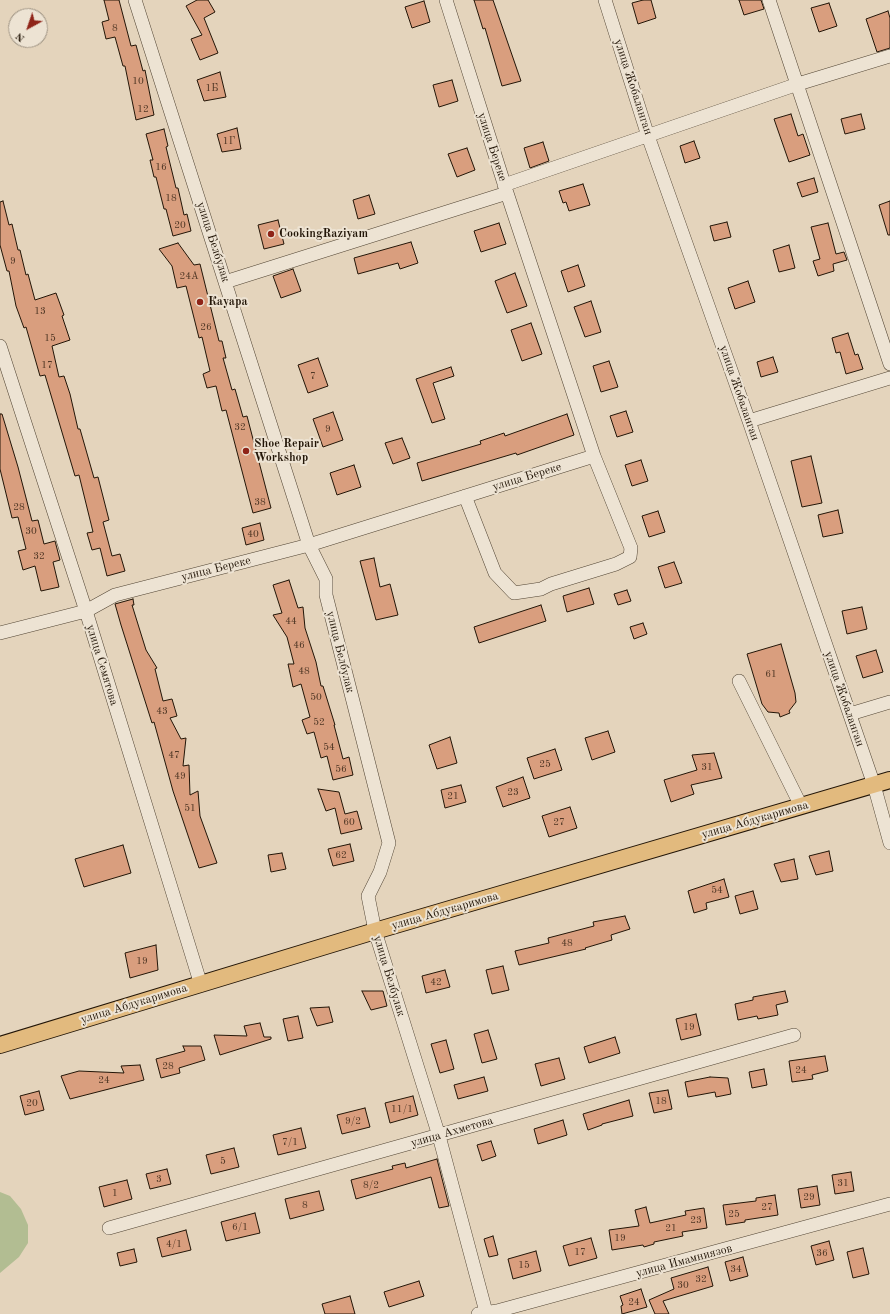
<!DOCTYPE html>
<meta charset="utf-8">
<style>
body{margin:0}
#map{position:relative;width:890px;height:1314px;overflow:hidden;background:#e4d4bc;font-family:"Old Standard TT",serif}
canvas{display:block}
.north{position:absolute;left:8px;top:8px;width:40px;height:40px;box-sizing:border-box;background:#ede3d3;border:1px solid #9c9181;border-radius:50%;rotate:220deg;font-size:11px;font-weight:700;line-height:16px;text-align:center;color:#221507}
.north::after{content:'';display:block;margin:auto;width:14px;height:18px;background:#8f2418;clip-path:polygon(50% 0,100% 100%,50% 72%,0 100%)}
</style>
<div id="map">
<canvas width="890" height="1314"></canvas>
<div class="north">N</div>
</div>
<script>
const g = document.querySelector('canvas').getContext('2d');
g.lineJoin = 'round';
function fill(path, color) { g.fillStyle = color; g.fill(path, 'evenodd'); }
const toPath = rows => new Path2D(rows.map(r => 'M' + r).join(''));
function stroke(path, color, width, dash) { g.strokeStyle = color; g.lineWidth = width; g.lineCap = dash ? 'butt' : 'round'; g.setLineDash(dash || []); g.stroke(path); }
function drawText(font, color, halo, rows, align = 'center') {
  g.font = font + ' "Old Standard TT",serif'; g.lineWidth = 4; g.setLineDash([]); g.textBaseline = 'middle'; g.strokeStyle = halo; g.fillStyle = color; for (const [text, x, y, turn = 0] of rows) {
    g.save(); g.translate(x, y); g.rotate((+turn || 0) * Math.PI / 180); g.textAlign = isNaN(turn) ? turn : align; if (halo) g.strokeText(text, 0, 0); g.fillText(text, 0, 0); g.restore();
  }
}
fill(toPath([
 [0,1192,10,1196,21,1209,28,1225,28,1243,19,1257,0,1273]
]), '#b2bd92');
const building = toPath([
 [104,0,119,0,131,46,136,45,143,71,145,70,154,115,136,120,125,66,123,66,115,37,106,39,102,22,109,20,104,0],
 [197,0,208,0,215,12,204,18,218,53,200,60,191,39,202,35,186,6,197,0],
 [474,0,493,0,521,81,502,86,485,28,483,29,474,0],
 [643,0,651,0,656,18,638,24,632,3,643,0],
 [739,0,761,0,764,9,744,15,739,0],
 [424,1,430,22,412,28,405,7,424,1],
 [829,3,837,26,819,32,811,8,829,3],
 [888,11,890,18,890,48,877,52,866,19,888,11],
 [220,72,226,97,204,101,197,80,220,72],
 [452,80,458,101,439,107,433,85,452,80],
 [791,114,798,136,803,134,810,155,789,162,774,119,791,114],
 [861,114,865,129,845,134,841,119,861,114],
 [237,128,241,149,222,152,217,134,237,128],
 [164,129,168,146,166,147,176,188,178,188,184,215,187,214,191,231,173,236,166,209,164,209,156,177,154,177,150,160,153,160,146,134,164,129],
 [694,141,700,158,685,163,680,146,694,141],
 [543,142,549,161,530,168,524,148,543,142],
 [467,148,475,170,457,177,448,154,467,148],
 [814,178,818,192,802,197,797,183,814,178],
 [583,184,590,205,569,211,566,202,563,203,559,191,583,184],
 [369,195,375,214,358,219,353,200,369,195],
 [3,201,9,225,12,224,18,250,20,250,26,275,28,274,35,300,56,293,64,315,62,316,70,340,52,346,59,377,64,376,70,394,78,429,80,429,94,478,98,477,109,520,103,522,112,556,120,554,125,571,107,576,100,548,92,550,87,533,93,532,79,475,75,476,45,375,40,376,26,327,24,328,16,306,9,271,7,271,0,245,0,202,3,201],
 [890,201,890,235,888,235,879,205,890,201],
 [278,220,284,244,264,249,258,225,278,220],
 [727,222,731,237,714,241,710,226,727,222],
 [499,223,506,244,481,252,474,231,499,223],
 [828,223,836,254,844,252,847,260,833,264,834,271,818,276,813,261,820,259,811,227,828,223],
 [411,242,418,263,400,269,398,263,358,274,354,258,411,242],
 [178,243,194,265,200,264,219,341,222,341,226,358,223,358,232,390,235,389,243,417,247,416,271,508,253,513,226,410,222,411,216,386,207,388,203,374,210,371,202,337,199,338,186,286,177,288,172,266,159,249,178,243],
 [789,245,795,268,779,272,773,250,789,245],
 [578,265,585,286,568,292,561,271,578,265],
 [293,269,301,291,281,298,273,276,293,269],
 [515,273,527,306,507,313,495,281,515,273],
 [748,281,755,302,735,309,728,288,748,281],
 [591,301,601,332,585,337,574,307,591,301],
 [531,323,542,354,522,361,511,330,531,323],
 [848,333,855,355,858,354,863,369,846,374,840,352,836,353,832,338,848,333],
 [773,357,778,372,761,377,757,362,773,357],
 [318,358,328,386,308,393,298,365,318,358],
 [609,361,618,387,601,392,593,366,609,361],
 [451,367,454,376,433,383,445,419,432,423,416,379,451,367],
 [626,411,633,432,617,437,610,416,626,411],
 [333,412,343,440,323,447,313,419,333,412],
 [0,414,2,414,18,467,32,521,38,520,44,544,55,541,60,560,53,562,59,587,41,591,35,566,23,570,18,551,26,549,18,517,12,518,0,469,0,414],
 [567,414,574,435,517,455,516,453,422,481,417,463,481,444,480,441,504,433,505,436,567,414],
 [402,438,410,458,393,464,385,443,402,438],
 [811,456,822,503,802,507,791,461,811,456],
 [641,460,648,481,632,486,625,465,641,460],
 [354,465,361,487,337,495,330,473,354,465],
 [838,510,843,533,823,537,818,515,838,510],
 [658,511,665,532,649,537,642,516,658,511],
 [260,523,264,540,246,545,242,528,260,523],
 [374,558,380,587,390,584,398,615,376,620,360,561,374,558],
 [674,562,682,583,665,588,658,567,674,562],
 [289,580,298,608,303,607,305,628,316,662,321,686,323,686,335,725,334,725,343,759,349,757,353,775,333,780,327,756,321,758,314,732,307,734,302,720,310,717,301,684,293,687,288,664,294,664,287,637,273,615,282,613,273,585,289,580],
 [589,588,594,604,567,612,563,596,589,588],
 [627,590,631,601,618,605,614,594,627,590],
 [133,599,134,605,132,605,146,650,157,668,155,669,163,701,172,699,177,716,170,718,181,739,186,738,183,766,189,765,190,795,198,791,200,816,217,863,199,868,173,791,154,722,152,723,121,625,115,604,133,599],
 [541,605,546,621,479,643,474,627,541,605],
 [862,607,867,629,847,634,842,611,862,607],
 [643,623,647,634,634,639,630,627,643,623],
 [781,644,795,693,796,702,789,711,790,713,780,717,779,713,768,712,762,704,747,654,781,644],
 [876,650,883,672,863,678,856,656,876,650],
 [608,731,615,752,592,760,585,738,608,731],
 [450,737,457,763,437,769,429,745,450,737],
 [555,749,562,770,534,779,527,758,555,749],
 [714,753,722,778,691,785,694,794,671,802,664,780,697,770,692,755,714,753],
 [523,777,530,798,503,807,496,787,523,777],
 [461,785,466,802,445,808,441,790,461,785],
 [318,789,339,792,345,814,357,811,362,829,341,834,335,808,326,811,318,789],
 [570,807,577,828,549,837,542,816,570,807],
 [350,844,354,861,333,866,328,849,350,844],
 [123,845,131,873,84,887,75,859,123,845],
 [829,851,833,871,816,875,809,856,829,851],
 [282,853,286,869,271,872,268,855,282,853],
 [794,859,798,879,781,882,774,864,794,859],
 [724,879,729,897,706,903,707,909,694,913,688,891,724,879],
 [753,891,758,909,740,914,735,896,753,891],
 [625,916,630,929,611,935,612,940,585,948,586,949,519,965,515,951,549,943,548,938,594,926,593,922,625,916],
 [156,945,158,970,130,978,125,953,156,945],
 [503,966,509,990,492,994,486,970,503,966],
 [445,970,450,987,426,993,422,976,445,970],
 [362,991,383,991,387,1006,371,1010,362,991],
 [785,991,788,1002,776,1005,778,1015,758,1019,757,1016,738,1020,735,1004,753,1000,753,997,785,991],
 [329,1007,333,1022,317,1026,310,1008,329,1007],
 [696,1014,701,1035,681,1040,676,1019,696,1014],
 [298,1016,303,1038,288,1041,283,1019,298,1016],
 [260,1023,264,1037,271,1037,271,1039,220,1055,214,1035,247,1036,244,1026,260,1023],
 [488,1030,497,1059,482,1063,474,1034,488,1030],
 [615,1037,620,1053,589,1063,584,1047,615,1037],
 [446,1040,454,1069,440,1073,431,1044,446,1040],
 [183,1046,201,1046,205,1060,179,1068,180,1073,161,1078,156,1059,185,1051,183,1046],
 [825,1056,828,1071,812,1075,813,1079,792,1082,789,1061,825,1056],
 [559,1058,565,1079,541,1086,535,1064,559,1058],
 [140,1065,144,1080,70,1099,61,1076,79,1071,124,1073,121,1066,140,1065],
 [764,1069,767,1085,752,1088,749,1072,764,1069],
 [484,1077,488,1091,458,1099,454,1085,484,1077],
 [710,1077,728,1078,731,1094,716,1097,715,1092,688,1097,685,1082,710,1077],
 [668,1090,672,1109,654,1113,649,1093,668,1090],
 [39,1091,44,1110,25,1115,20,1096,39,1091],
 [413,1096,418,1115,390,1123,385,1103,413,1096],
 [629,1100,633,1116,602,1124,602,1125,588,1130,583,1114,629,1100],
 [365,1108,370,1127,342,1134,337,1115,365,1108],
 [563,1120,567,1135,538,1144,534,1129,563,1120],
 [301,1128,306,1148,278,1155,273,1135,301,1128],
 [491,1141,496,1156,482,1161,477,1145,491,1141],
 [234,1148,239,1167,211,1174,206,1155,234,1148],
 [437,1159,449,1206,439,1208,431,1177,356,1199,351,1180,393,1169,392,1166,405,1163,406,1168,437,1159],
 [167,1169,171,1184,150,1189,146,1174,167,1169],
 [851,1172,854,1191,835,1194,832,1175,851,1172],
 [127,1180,132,1199,104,1207,99,1187,127,1180],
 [817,1186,820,1205,801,1208,798,1189,817,1186],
 [319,1191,324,1210,290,1219,285,1199,319,1191],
 [775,1195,778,1215,745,1220,745,1222,726,1225,723,1205,756,1201,756,1198,775,1195],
 [646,1207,650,1223,686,1215,685,1211,704,1208,707,1228,682,1232,683,1236,654,1242,654,1244,644,1247,643,1245,612,1250,609,1230,639,1226,635,1210,646,1207],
 [255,1213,260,1233,226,1241,221,1222,255,1213],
 [186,1230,191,1250,162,1257,157,1238,186,1230],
 [493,1236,498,1255,489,1257,484,1239,493,1236],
 [591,1238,597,1258,569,1266,563,1246,591,1238],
 [829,1241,834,1260,816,1265,811,1246,829,1241],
 [863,1248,869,1274,853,1278,847,1252,863,1248],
 [134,1249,137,1262,120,1266,117,1253,134,1249],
 [536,1251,541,1271,513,1279,508,1259,536,1251],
 [743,1257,748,1276,730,1281,725,1262,743,1257],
 [708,1267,713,1286,663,1301,669,1314,655,1314,649,1300,674,1289,671,1278,708,1267],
 [419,1281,424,1296,389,1307,384,1292,419,1281],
 [641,1289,647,1307,622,1314,621,1306,623,1305,620,1296,641,1289],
 [350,1296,355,1314,325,1314,322,1304,350,1296]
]);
fill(building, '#d99e7e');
stroke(building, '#221507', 1);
const minor = toPath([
 [135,0,309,545,326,579,326,595,389,843,380,872,368,896,375,931,439,1136,486,1312],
 [605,0,648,136,749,421,874,785,890,843],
 [769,0,890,364],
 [504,185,798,84,890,56],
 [225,282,507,193],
 [0,346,86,611,201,985],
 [749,421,890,378],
 [465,496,495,573,514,593,541,589,551,584,616,564,630,557,631,548,594,456],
 [0,633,86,611,115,595,309,545,594,456,507,193,446,0],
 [739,681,801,806],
 [850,714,890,702],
 [109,1228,794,1035],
 [478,1314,497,1311,890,1204]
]);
const major = toPath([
 [0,1045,375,931,890,780]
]);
stroke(minor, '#524534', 14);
stroke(major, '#221507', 18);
stroke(minor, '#ede3d3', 13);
stroke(major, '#e2ba7e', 16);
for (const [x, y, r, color] of [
 [271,234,4,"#8f2418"],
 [200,302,4,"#8f2418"],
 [246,451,4,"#8f2418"]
]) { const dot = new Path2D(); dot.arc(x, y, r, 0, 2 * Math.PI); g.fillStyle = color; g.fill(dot); stroke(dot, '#ede3d3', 1.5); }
drawText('10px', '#503725', null, [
 ["8",115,28],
 ["10",138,81],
 ["1Б",212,88],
 ["12",143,109],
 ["1Г",229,141],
 ["16",161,167],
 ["18",171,198],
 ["20",180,225],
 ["9",13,261],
 ["24А",189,276],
 ["13",40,311],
 ["26",206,327],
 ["15",50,338],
 ["17",47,365],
 ["7",313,376],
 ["32",240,427],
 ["9",328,429],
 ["38",260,502],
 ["28",19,507],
 ["30",31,531],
 ["40",253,534],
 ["32",39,556],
 ["44",291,621],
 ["46",299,645],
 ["48",304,671],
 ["61",771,674],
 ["50",316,697],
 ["43",162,711],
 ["52",319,722],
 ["54",329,747],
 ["47",174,755],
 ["25",545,764],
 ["31",707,767],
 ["56",341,769],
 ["49",180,776],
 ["23",513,792],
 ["21",453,796],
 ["51",190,808],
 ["60",349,822],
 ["27",559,822],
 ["62",341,855],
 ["54",717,890],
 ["48",567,943],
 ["19",142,961],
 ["42",436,982],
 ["19",689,1027],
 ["28",168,1066],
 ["24",801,1070],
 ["24",104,1080],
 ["18",661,1101],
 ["20",32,1103],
 ["11/1",402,1109],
 ["9/2",353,1121],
 ["7/1",290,1142],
 ["5",223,1161],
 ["3",159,1179],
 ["31",843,1183],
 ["8/2",371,1185],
 ["1",115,1193],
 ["29",809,1197],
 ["8",305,1205],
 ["27",767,1207],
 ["25",734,1214],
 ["23",696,1220],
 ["6/1",240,1227],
 ["21",671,1228],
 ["19",620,1238],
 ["4/1",174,1244],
 ["17",580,1252],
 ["36",822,1253],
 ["15",524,1265],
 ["34",736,1269],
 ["32",701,1279],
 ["30",683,1285],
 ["24",634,1302]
]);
drawText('12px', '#221507', '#ede3d3', [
 ["улица Жобаланган",633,87,72],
 ["улица Береке",492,147,72],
 ["улица Белбулак",213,242,72],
 ["улица Жобаланган",739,393,71],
 ["улица Береке",527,477,-17],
 ["улица Береке",216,569,-14],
 ["улица Белбулак",340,652,76],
 ["улица Семятова",102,665,73],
 ["улица Жобаланган",844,699,71],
 ["улица Абдукаримова",755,820,-16],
 ["улица Абдукаримова",445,911,-16],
 ["улица Белбулак",389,976,73],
 ["улица Абдукаримова",134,1004,-17],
 ["улица Ахметова",452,1132,-16],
 ["улица Имамниязов",684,1261,-15]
]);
drawText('bold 12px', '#221507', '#ede3d3', [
 ["CookingRaziyam",279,234],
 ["Кауара",208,302],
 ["Shoe Repair",254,444],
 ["Workshop",254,458]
], 'left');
</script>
